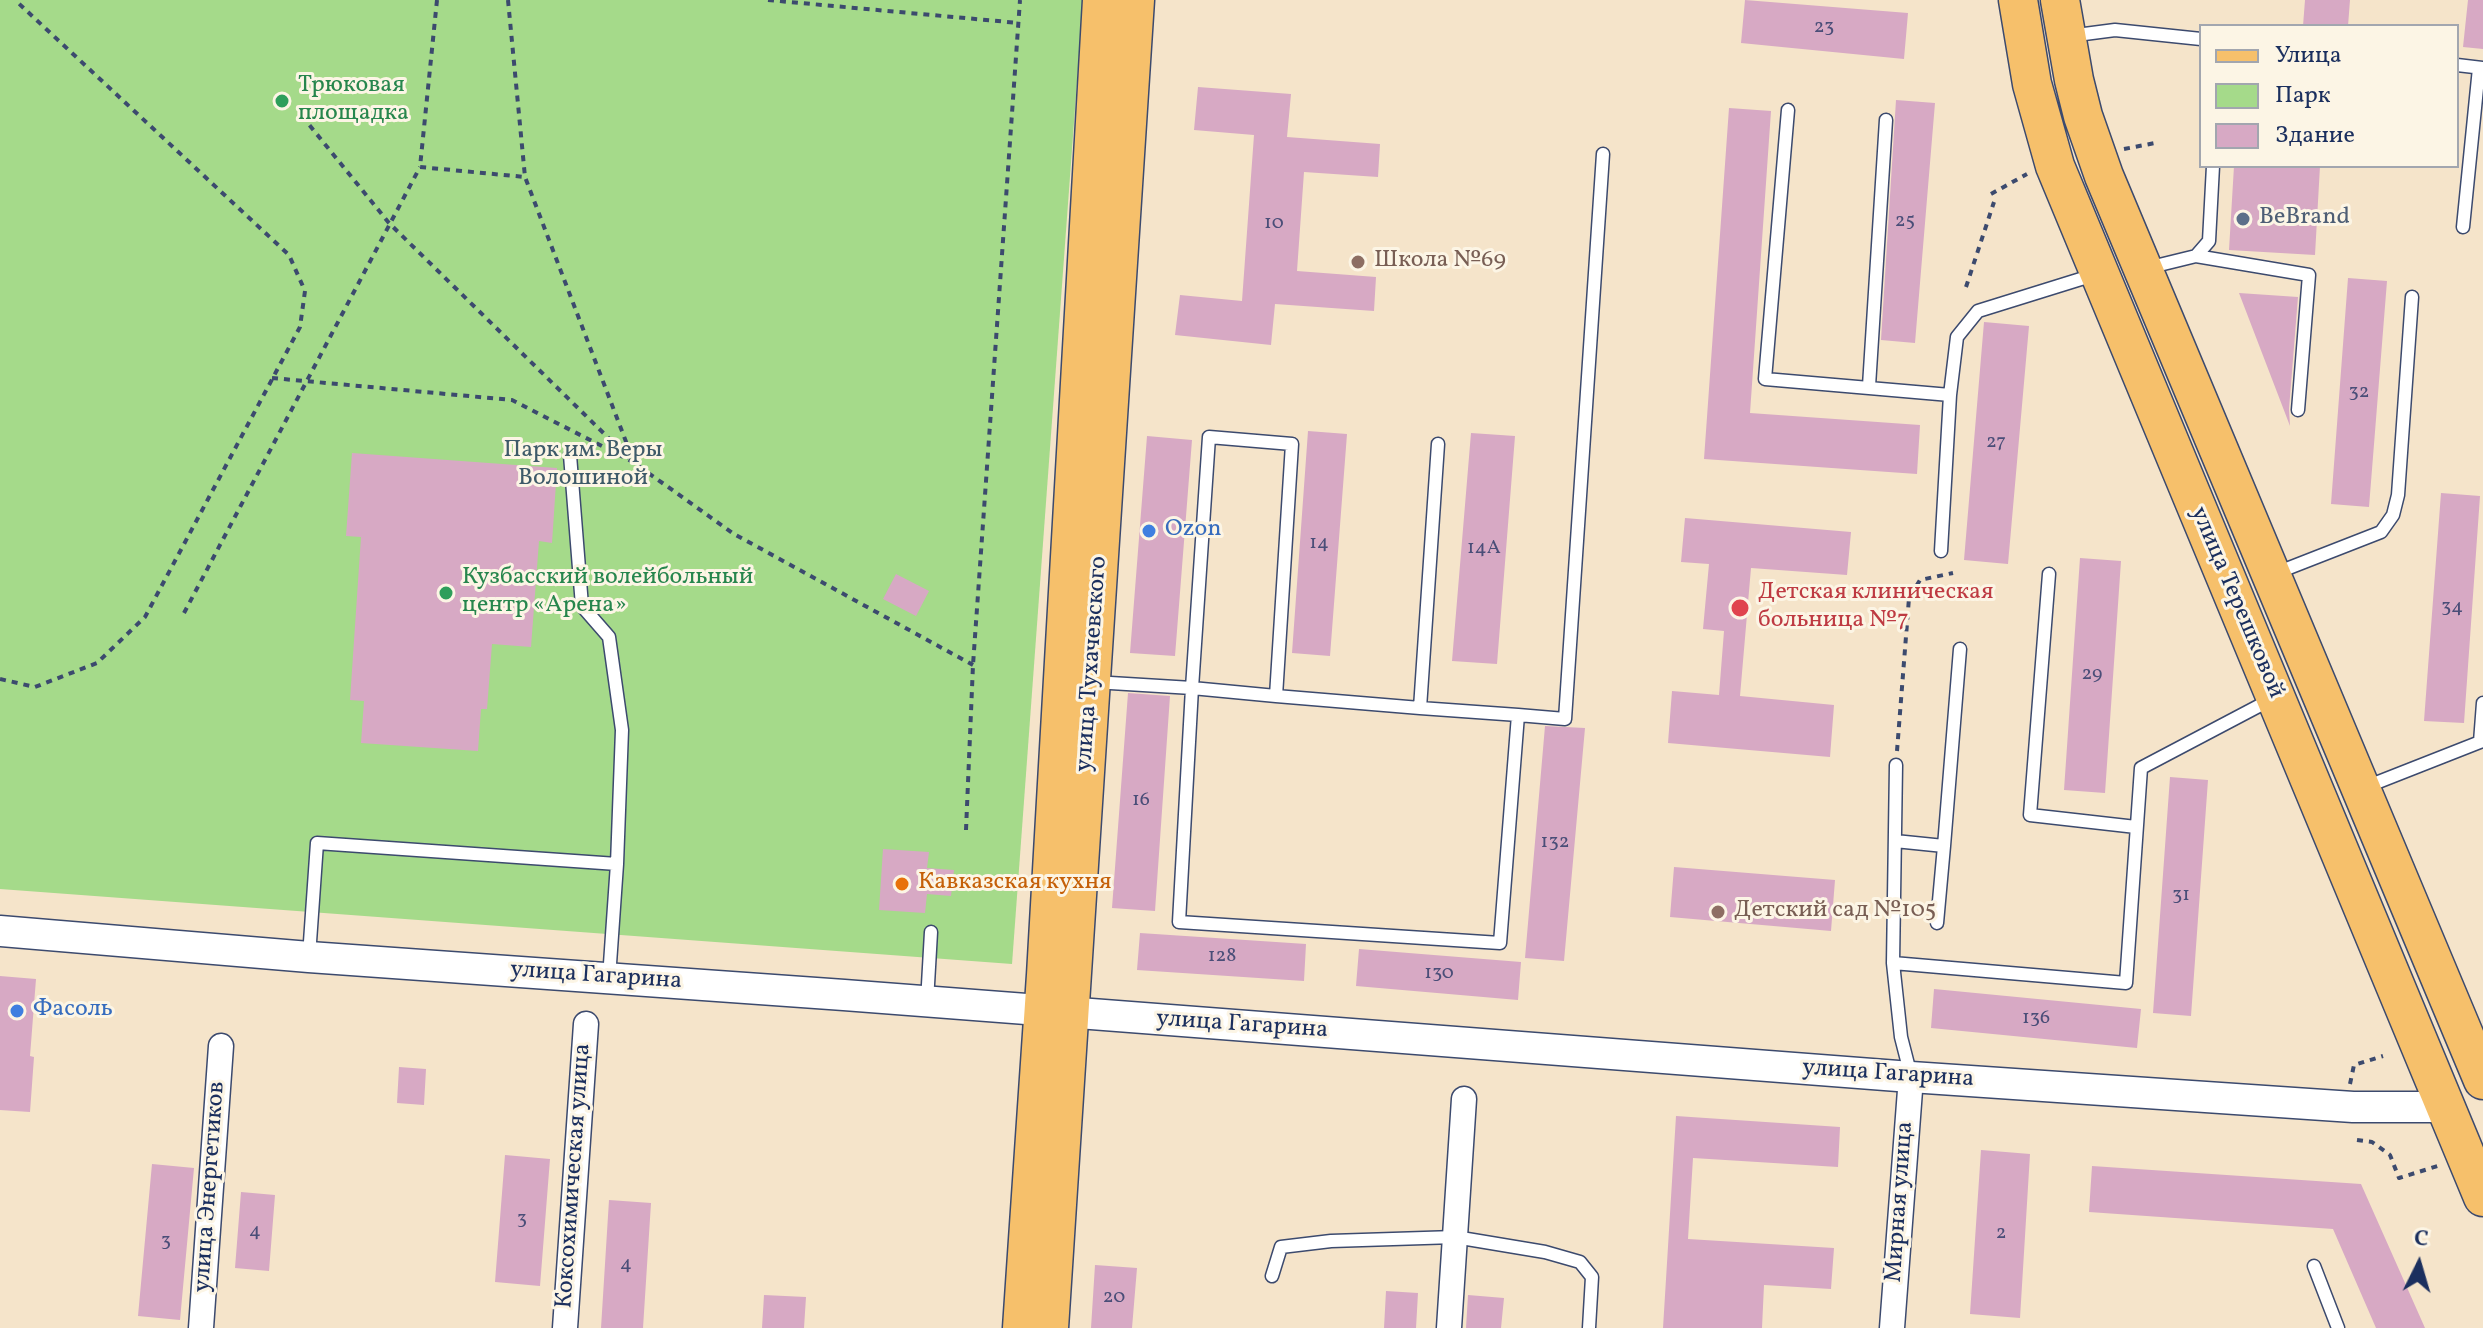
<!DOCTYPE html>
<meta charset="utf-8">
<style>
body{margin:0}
#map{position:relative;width:2483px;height:1328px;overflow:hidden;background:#f5e4ca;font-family:Vollkorn,serif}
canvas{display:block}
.legend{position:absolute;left:2199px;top:24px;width:260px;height:144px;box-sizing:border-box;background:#fcf5e5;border:2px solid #a2a6af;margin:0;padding:10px 14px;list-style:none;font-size:24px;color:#1b2f5e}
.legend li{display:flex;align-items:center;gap:16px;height:40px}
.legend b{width:40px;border:2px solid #a2a6af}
.north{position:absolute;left:2379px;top:1224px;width:80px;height:80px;-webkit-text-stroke:6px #fcf5e5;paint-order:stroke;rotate:5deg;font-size:22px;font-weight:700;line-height:32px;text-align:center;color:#1b2f5e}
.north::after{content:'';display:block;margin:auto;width:28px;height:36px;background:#1b2f5e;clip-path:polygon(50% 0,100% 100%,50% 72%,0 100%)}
</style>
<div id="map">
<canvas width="2483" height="1328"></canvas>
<ul class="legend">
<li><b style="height:10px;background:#f6c06b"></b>Улица</li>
<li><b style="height:22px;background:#a5da8a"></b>Парк</li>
<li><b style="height:22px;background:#d7a9c4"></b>Здание</li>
</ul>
<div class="north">С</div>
</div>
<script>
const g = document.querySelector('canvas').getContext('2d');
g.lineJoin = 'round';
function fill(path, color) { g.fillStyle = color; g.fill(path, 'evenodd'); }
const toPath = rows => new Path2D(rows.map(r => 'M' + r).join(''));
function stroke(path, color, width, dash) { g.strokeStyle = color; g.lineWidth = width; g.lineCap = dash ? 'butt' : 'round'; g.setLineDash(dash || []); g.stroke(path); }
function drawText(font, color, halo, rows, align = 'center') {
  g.font = font + ' Vollkorn,serif'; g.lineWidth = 6; g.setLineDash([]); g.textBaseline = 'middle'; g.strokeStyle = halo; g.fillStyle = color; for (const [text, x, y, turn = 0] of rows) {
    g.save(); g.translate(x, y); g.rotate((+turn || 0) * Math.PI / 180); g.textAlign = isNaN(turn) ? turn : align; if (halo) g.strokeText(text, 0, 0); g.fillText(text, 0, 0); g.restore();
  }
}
fill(toPath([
 [0,0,1083,0,1012,964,0,889]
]), '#a5da8a');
fill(toPath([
 [1745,0,1908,13,1904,59,1741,43],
 [2305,0,2350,0,2348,26,2303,26],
 [2468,0,2483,0,2483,49,2463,47],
 [1198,87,1291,94,1287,137,1380,144,1378,177,1304,172,1297,271,1376,277,1374,311,1275,304,1271,345,1175,335,1180,295,1242,301,1254,135,1194,130],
 [1896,100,1935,103,1915,343,1881,340],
 [1729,108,1771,111,1750,413,1920,425,1917,474,1704,459],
 [2234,166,2320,166,2315,255,2229,250],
 [2348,278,2387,281,2369,507,2331,504],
 [2239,293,2298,297,2289,409,2290,426],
 [1984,322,2029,326,2008,564,1964,560],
 [1308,431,1347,434,1330,656,1292,653],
 [1471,433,1515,436,1497,664,1452,661],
 [1147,436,1192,440,1175,656,1130,653],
 [352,453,557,468,552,543,539,541,531,647,492,644,487,709,481,709,478,751,361,743,364,701,350,700,361,537,346,536],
 [2441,493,2480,496,2464,723,2424,721],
 [1685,518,1851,532,1847,575,1751,568,1740,696,1834,705,1830,757,1668,743,1672,691,1719,695,1724,631,1703,629,1709,564,1681,562],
 [2080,558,2121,561,2105,793,2064,790],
 [896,574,929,591,916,616,883,599],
 [1128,693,1170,696,1155,911,1112,908],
 [1545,726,1585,728,1564,961,1525,958],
 [2170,777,2208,780,2191,1016,2153,1013],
 [883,849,929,852,927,868,954,870,951,896,927,894,925,913,879,910],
 [1674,867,1835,880,1831,931,1670,917],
 [1140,933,1306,944,1304,981,1137,970],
 [1359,949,1521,962,1518,1000,1356,986],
 [0,976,36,979,30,1056,34,1057,30,1112,0,1110],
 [1934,989,2141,1009,2137,1048,1931,1028],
 [399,1067,426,1069,424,1105,397,1103],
 [1676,1116,1840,1127,1838,1167,1693,1158,1688,1239,1834,1248,1831,1289,1764,1285,1762,1328,1663,1328],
 [1981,1150,2030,1154,2020,1318,1970,1314],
 [505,1155,550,1159,540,1286,495,1282],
 [152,1164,194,1168,180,1320,138,1316],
 [2092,1166,2361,1184,2425,1328,2376,1328,2333,1229,2089,1212],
 [241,1192,275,1195,269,1271,235,1268],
 [609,1200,651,1203,643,1328,601,1328],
 [1095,1265,1137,1268,1132,1328,1091,1328],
 [1386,1291,1418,1293,1416,1328,1384,1328],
 [764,1295,806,1297,804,1328,762,1328],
 [1468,1295,1504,1298,1501,1328,1466,1328]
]), '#d7a9c4');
const service = toPath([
 [2069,36,2115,30,2201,39],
 [2457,65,2483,68],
 [1788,110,1765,379,1950,395,1941,551],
 [2463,227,2479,68],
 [2196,256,2209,241,2213,166],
 [2147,268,2196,256,2309,275,2298,410],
 [1869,386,1886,120],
 [1950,395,1957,337,1978,311,2097,274],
 [570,455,582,606,609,637,622,730,617,864],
 [2276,573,2381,532,2393,515,2398,495,2412,297],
 [2049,574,2030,815,2136,827],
 [1094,682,1192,688,1179,922,1500,943,1518,715,1420,708,1276,696,1192,688,1209,437,1292,444,1276,696],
 [1420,708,1438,444],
 [1518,715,1565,719,1603,154],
 [1896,765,1893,963,1901,1037,1911,1076],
 [2363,788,2480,742,2483,703],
 [1895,841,1944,846,1960,649],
 [1937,923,1944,846],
 [309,956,317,843,617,864,609,978],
 [1893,963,2126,983,2141,768,2272,699],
 [927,1002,931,932],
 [2314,1266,2338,1328],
 [1272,1276,1281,1247,1331,1241,1455,1237,1545,1252,1580,1262,1592,1277,1589,1328]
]);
const minor = toPath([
 [201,1328,221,1046],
 [565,1328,586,1024],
 [1449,1328,1464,1099],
 [1892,1328,1911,1077]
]);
const tertiary = toPath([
 [0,931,309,957,844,995,1911,1077,2353,1107,2446,1107]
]);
const primary = toPath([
 [2018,0,2032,84,2055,166,2483,1197],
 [2060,0,2074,80,2083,116,2104,176,2483,1080],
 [1022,1328,1046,975,1102,0],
 [1049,1328,1135,0]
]);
stroke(service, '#3c4a6e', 15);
stroke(minor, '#3c4a6e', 27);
stroke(tertiary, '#3c4a6e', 33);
stroke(primary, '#3c4a6e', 41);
stroke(toPath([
 [437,0,420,167,525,177],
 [508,0,525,177,633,460],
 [768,0,1019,23],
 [302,116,389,223,629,458],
 [2124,149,2155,143],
 [1991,194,2027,174],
 [1966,287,1994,202],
 [272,378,512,400,633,462,734,534,973,665],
 [184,613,420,167],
 [0,679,35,687,97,663,145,617,300,327,305,291,289,255,15,0],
 [1897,751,1909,598,1920,580,1953,573],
 [966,830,973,665,1020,0],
 [2350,1084,2354,1065,2383,1056],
 [2357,1140,2372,1142,2390,1155,2399,1178,2441,1165]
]), '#3c4a6e', 4, [6, 6]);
stroke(service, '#fff', 12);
stroke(minor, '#fff', 24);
stroke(tertiary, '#fff', 30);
stroke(primary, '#f6c06b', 38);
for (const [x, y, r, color] of [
 [282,101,8,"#2e9e5b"],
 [2243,219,8,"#5c6f8a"],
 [1358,262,8,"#8d6e63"],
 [1149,531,8,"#3f7fe0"],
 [446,593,8,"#2e9e5b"],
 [1740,608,10,"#e0444e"],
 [902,884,8,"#e8710a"],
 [1718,912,8,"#8d6e63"],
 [17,1011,8,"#3f7fe0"]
]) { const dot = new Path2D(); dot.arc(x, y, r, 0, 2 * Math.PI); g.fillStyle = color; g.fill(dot); stroke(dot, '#fcf5e5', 3); }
drawText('20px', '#4a4e78', null, [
 ["23",1824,28],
 ["25",1905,222],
 ["10",1274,224],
 ["32",2359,393],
 ["27",1996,443],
 ["14",1319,544],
 ["14А",1484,549],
 ["34",2452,608],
 ["29",2092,675],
 ["16",1141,801],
 ["132",1555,843],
 ["31",2181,896],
 ["128",1222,957],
 ["130",1439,974],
 ["136",2036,1019],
 ["3",522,1220],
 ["4",255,1232],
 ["2",2001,1234],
 ["3",166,1242],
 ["4",626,1265],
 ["20",1114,1298]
]);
drawText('24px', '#27864d', '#fcf5e5', [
 ["Трюковая",298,87],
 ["площадка",298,115],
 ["Кузбасский волейбольный",462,579],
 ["центр «Арена»",462,607]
], 'left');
drawText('24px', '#4e5e75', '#fcf5e5', [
 ["BeBrand",2259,219]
], 'left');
drawText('24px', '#785e54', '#fcf5e5', [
 ["Школа №69",1374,262],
 ["Детский сад №105",1734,912]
], 'left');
drawText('24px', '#3e5a69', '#fcf5e5', [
 ["Парк им. Веры",583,452],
 ["Волошиной",583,480]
]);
drawText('24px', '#366cbe', '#fcf5e5', [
 ["Ozon",1165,531],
 ["Фасоль",33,1011]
], 'left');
drawText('24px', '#be3a42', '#fcf5e5', [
 ["Детская клиническая",1758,594],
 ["больница №7",1758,622]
], 'left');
drawText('24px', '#1b2f5e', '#fcf5e5', [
 ["улица Терешковой",2236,603,67],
 ["улица Тухачевского",1093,664,-86],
 ["улица Гагарина",596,977,4],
 ["улица Гагарина",1242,1026,4],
 ["улица Гагарина",1888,1075,4],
 ["Коксохимическая улица",575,1176,-86],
 ["улица Энергетиков",211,1187,-86],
 ["Мирная улица",1901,1202,-86]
]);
drawText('24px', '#c56008', '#fcf5e5', [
 ["Кавказская кухня",918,884]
], 'left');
</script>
